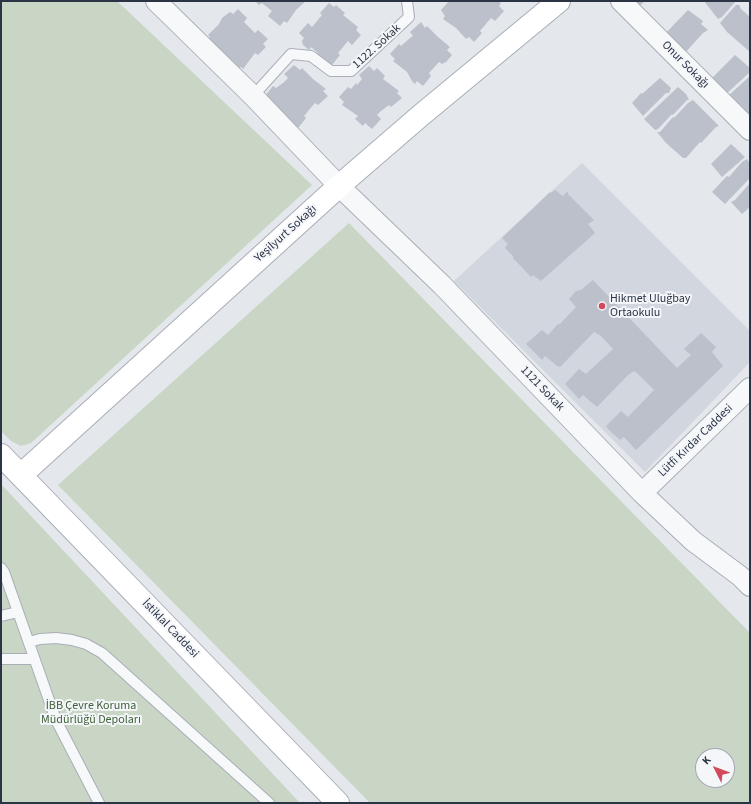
<!DOCTYPE html>
<meta charset="utf-8">
<style>
body{margin:0}
#map{position:relative;width:751px;height:804px;overflow:hidden;background:#e4e7ec;font-family:"Source Sans 3",sans-serif}
canvas{display:block}
.frame{position:absolute;inset:0;border:2px solid #2b3445;pointer-events:none}
.north{position:absolute;left:695px;top:748px;width:40px;height:40px;box-sizing:border-box;background:#f4f6f9;border:1px solid #a4a8b1;border-radius:50%;rotate:312deg;font-size:11px;font-weight:700;line-height:16px;text-align:center;color:#2b3445}
.north::after{content:'';display:block;margin:auto;width:14px;height:18px;background:#d1495b;clip-path:polygon(50% 0,100% 100%,50% 72%,0 100%)}
</style>
<div id="map">
<canvas width="751" height="804"></canvas>
<div class="frame"></div>
<div class="north">K</div>
</div>
<script>
const g = document.querySelector('canvas').getContext('2d');
g.lineJoin = 'round';
function fill(path, color) { g.fillStyle = color; g.fill(path, 'evenodd'); }
const toPath = rows => new Path2D(rows.map(r => 'M' + r).join(''));
function stroke(path, color, width, dash) { g.strokeStyle = color; g.lineWidth = width; g.lineCap = dash ? 'butt' : 'round'; g.setLineDash(dash || []); g.stroke(path); }
function drawText(font, color, halo, rows, align = 'center') {
  g.font = font + ' "Source Sans 3",sans-serif'; g.lineWidth = 4; g.setLineDash([]); g.textBaseline = 'middle'; g.strokeStyle = halo; g.fillStyle = color; for (const [text, x, y, turn = 0] of rows) {
    g.save(); g.translate(x, y); g.rotate((+turn || 0) * Math.PI / 180); g.textAlign = isNaN(turn) ? turn : align; if (halo) g.strokeText(text, 0, 0); g.fillText(text, 0, 0); g.restore();
  }
}
fill(toPath([
 [582,163,750,331,750,362,645,472,454,281]
]), '#d2d6de');
fill(toPath([
 [1,1,117,1,312,185,31,443,21,446,11,441,1,431],
 [349,223,750,633,750,803,370,803,58,485],
 [703,756,727,756,727,780,703,780],
 [1,484,300,803,1,803]
]), '#c9d6c5');
fill(toPath([
 [255,1,306,1,296,10,287,23,284,21,280,26,268,16,272,11,262,3,259,5],
 [449,1,498,1,501,3,499,6,504,11,495,21,491,18,480,31,482,33,474,42,469,37,466,39,456,28,443,19,445,16,441,10],
 [627,1,645,1,635,10],
 [704,1,736,1,722,17,718,19],
 [329,3,334,7,336,5,345,13,343,15,358,27,356,30,361,35,352,45,348,41,338,53,340,55,332,65,326,61,324,63,315,56,318,53,311,47,309,50,303,45,302,41,304,38,299,33,308,23,312,27,322,15,320,13],
 [736,5,739,5,741,9,750,17,750,52,727,32,720,23],
 [238,9,247,18,244,22,255,33,258,30,268,39,263,44,266,47,258,55,255,53,243,69,241,67,235,72,205,43,210,37,208,35,219,24,222,18,230,12,233,14],
 [688,10,703,21,701,24,708,30,703,33,684,54,662,37],
 [421,22,425,28,427,26,438,37,450,47,447,50,452,55,446,62,442,64,439,62,429,73,431,76,423,86,417,81,415,84,412,81,407,72,393,61,395,59,390,54,399,44,401,46,410,38,413,36,410,32],
 [735,55,750,68,750,72,725,95,710,80],
 [294,65,300,70,302,68,313,79,326,89,323,91,328,96,318,105,315,103,304,116,306,118,298,128,265,96,273,86,276,88,283,83,288,78,284,74],
 [369,66,374,71,377,68,385,76,383,79,399,91,397,93,402,98,391,107,389,105,381,111,377,115,381,119,372,129,365,123,363,126,355,119,358,116,342,105,344,102,339,97,348,87,351,89,356,83,357,85,362,79,359,75],
 [750,76,750,116,748,118,727,97],
 [660,78,671,88,669,93,666,93,643,116,632,103,641,93,642,94],
 [678,87,686,94,689,100,687,100,673,115,672,114,658,129,655,130,644,119],
 [693,100,719,126,716,127,701,143,700,142,686,158,683,158,666,143,657,132,660,132,673,117,674,118,688,103],
 [731,144,745,157,722,177,711,164],
 [747,159,750,164,750,178,725,204,712,192,727,176,729,177,742,162],
 [750,183,750,207,742,214,731,202,735,200],
 [555,190,563,196,568,191,568,194,594,220,588,224,595,233,541,281,533,275,531,277,513,258,513,256,505,248,508,244,502,238,550,192,551,193],
 [593,280,677,368,691,355,684,349,701,333,716,347,712,352,723,366,636,450,624,437,620,440,608,429,606,426,621,411,628,417,654,390,638,374,634,371,628,375,597,407,583,395,579,399,565,384,579,369,586,374,613,349,601,336,594,332,560,367,557,366,545,356,542,360,526,344,542,330,548,335,558,324,560,324,576,307,569,299,576,291,581,290]
]), '#bbc0ca');
const service = toPath([
 [253,96,291,54,311,56,331,71,351,71,409,17,407,1],
 [1,568,4,572,56,720,99,803],
 [1,616,18,612],
 [29,642,40,639,56,638,72,640,86,644,102,653,269,803],
 [1,659,34,659]
]);
const minor = toPath([
 [156,1,253,96,339,186,442,285,642,493,693,541,740,576,750,586],
 [621,1,750,130],
 [642,493,750,388]
]);
const secondary = toPath([
 [1,455,338,803],
 [21,475,339,186,420,116,559,1]
]);
stroke(service, '#a9aeb7', 12);
stroke(minor, '#a9aeb7', 22);
stroke(secondary, '#a9aeb7', 24);
stroke(service, '#f7f8fa', 10);
stroke(minor, '#f7f8fa', 20);
stroke(secondary, '#fff', 22);
for (const [x, y, r, color] of [
 [602,306,4,"#d1495b"]
]) { const dot = new Path2D(); dot.arc(x, y, r, 0, 2 * Math.PI); g.fillStyle = color; g.fill(dot); stroke(dot, '#f4f6f9', 1.5); }
drawText('12px', '#2b3445', '#f4f6f9', [
 ["1122. Sokak",377,47,-42],
 ["Onur Sokağı",685,65,45],
 ["Yeşilyurt Sokağı",286,234,-42],
 ["1121 Sokak",542,389,46],
 ["Lütfi Kırdar Caddesi",696,441,-44],
 ["İstiklal Caddesi",170,629,46]
]);
drawText('12px', '#2b3445', '#f4f6f9', [
 ["Hikmet Uluğbay",610,299],
 ["Ortaokulu",610,313]
], 'left');
drawText('12px', '#3f6138', '#f4f6f9', [
 ["İBB Çevre Koruma",91,706],
 ["Müdürlüğü Depoları",91,720]
]);
</script>
